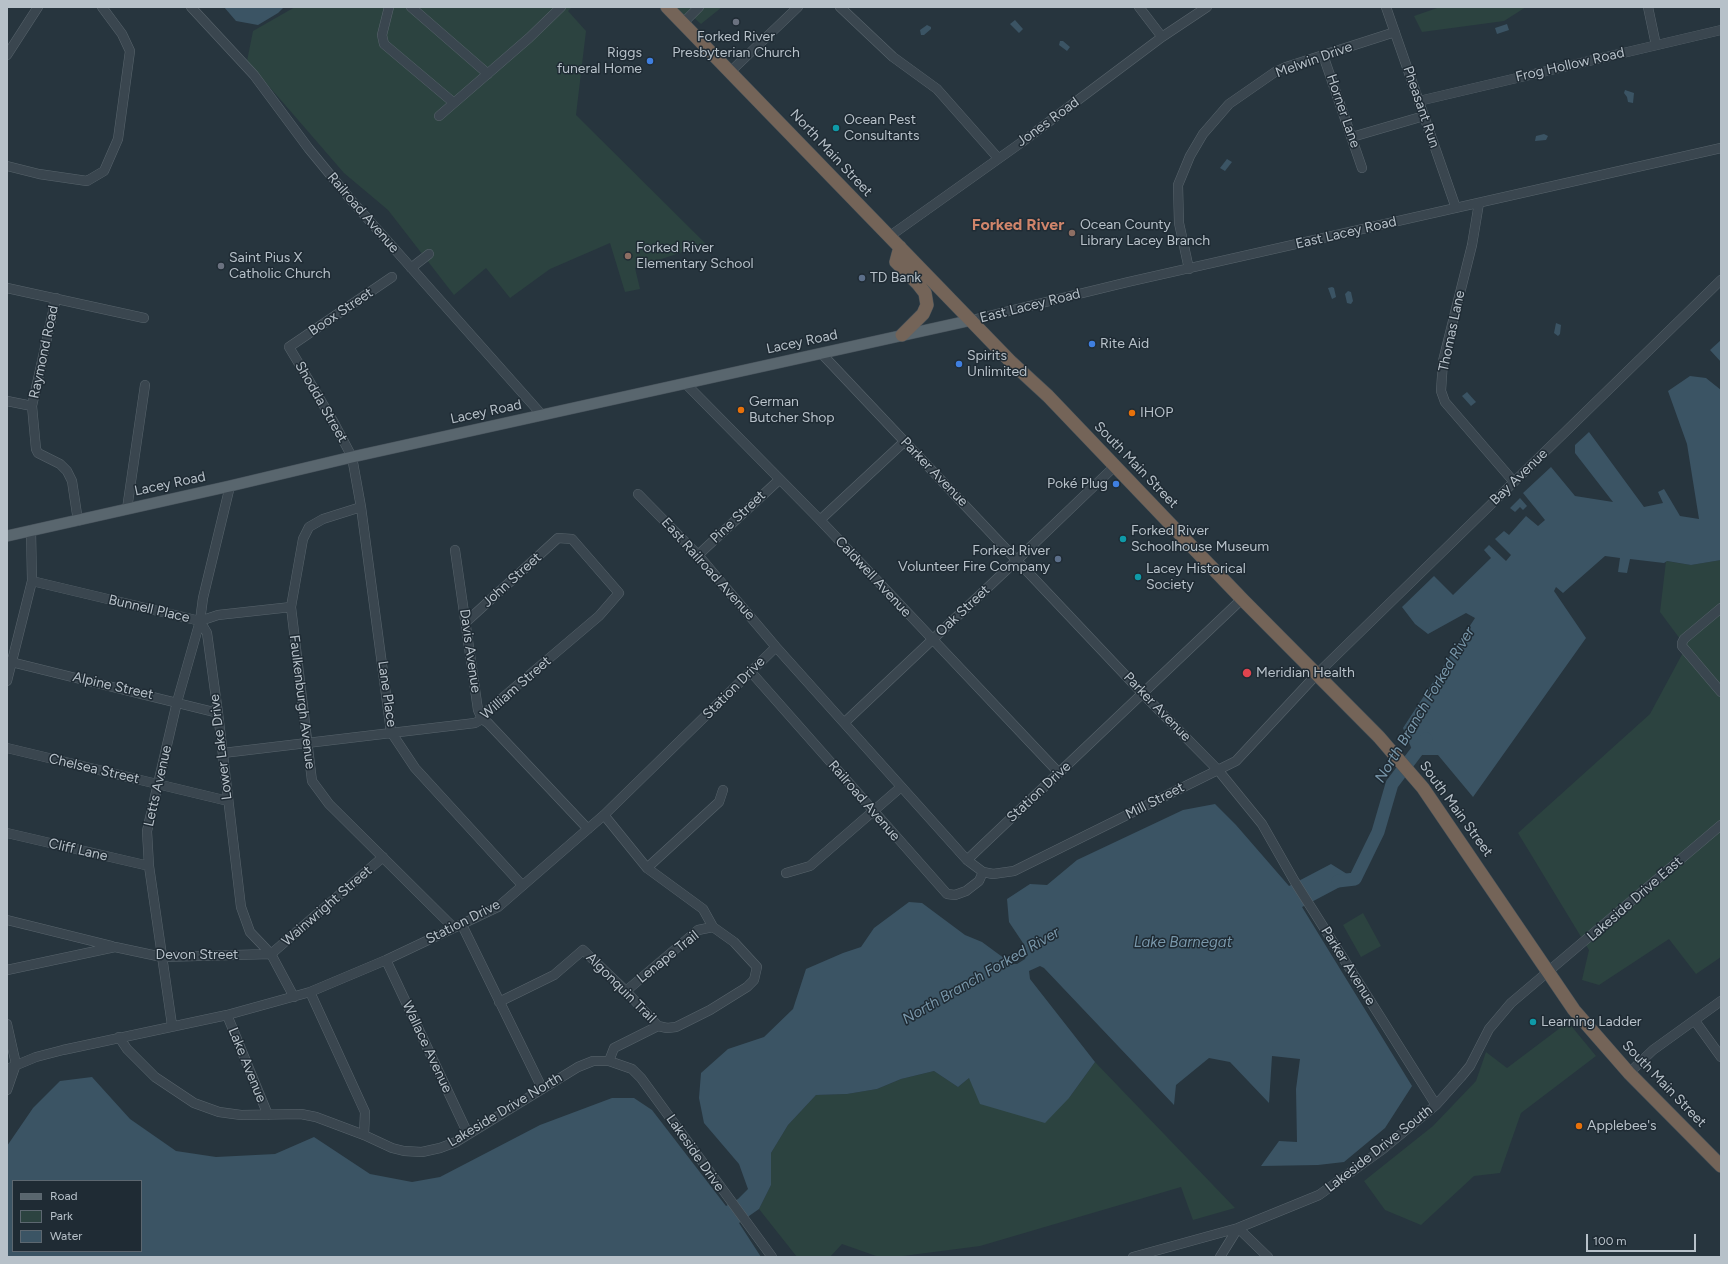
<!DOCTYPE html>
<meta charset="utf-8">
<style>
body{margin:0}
#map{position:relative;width:1728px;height:1264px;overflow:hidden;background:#27353e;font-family:Figtree,sans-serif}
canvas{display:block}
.frame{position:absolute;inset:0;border:8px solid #b7c1c9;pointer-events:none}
.legend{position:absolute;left:12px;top:1180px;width:130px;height:72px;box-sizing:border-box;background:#1f2b34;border:1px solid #5c6770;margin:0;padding:5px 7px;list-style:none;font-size:12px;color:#b7c1c9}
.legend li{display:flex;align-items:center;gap:8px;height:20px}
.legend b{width:20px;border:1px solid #5c6770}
.scale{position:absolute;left:1586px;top:1234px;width:110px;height:18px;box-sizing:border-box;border:2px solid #b7c1c9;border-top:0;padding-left:5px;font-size:12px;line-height:14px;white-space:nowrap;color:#b7c1c9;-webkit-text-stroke:3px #1f2b34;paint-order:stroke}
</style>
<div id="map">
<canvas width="1728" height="1264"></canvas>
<div class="frame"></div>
<ul class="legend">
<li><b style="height:5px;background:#59666e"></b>Road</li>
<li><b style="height:11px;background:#2c4340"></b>Park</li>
<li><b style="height:11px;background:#3b5464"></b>Water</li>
</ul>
<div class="scale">100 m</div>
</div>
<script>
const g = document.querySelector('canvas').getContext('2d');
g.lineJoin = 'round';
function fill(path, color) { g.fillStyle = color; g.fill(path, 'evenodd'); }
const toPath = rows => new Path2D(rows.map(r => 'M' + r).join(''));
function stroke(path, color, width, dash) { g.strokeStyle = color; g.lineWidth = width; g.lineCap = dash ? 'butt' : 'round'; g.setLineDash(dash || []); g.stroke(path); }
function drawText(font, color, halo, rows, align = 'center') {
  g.font = font + ' Figtree,sans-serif'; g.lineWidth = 3; g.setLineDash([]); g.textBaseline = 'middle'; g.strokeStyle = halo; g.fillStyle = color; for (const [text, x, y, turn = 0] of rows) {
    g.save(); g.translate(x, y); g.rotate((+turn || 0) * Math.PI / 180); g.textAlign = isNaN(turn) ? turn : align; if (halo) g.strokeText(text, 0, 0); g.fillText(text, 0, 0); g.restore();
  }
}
fill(toPath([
 [295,7,572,7,568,11,586,31,576,115,706,244,635,268,640,289,625,292,610,243,550,269,510,298,486,268,454,295,388,210,344,173,247,61,253,31],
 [667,7,722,7,701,24,693,17,683,23],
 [1440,7,1526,7,1504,21,1422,32,1414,16],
 [1721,560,1721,957,1696,974,1669,939,1599,985,1582,980,1589,950,1518,833,1650,714,1686,647,1660,612,1666,561,1691,565],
 [1363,913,1381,946,1361,957,1343,925],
 [1568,1022,1596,1056,1521,1113,1500,1173,1474,1176,1421,1225,1385,1210,1364,1181,1433,1126,1476,1081,1486,1052,1507,1068],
 [1095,1062,1235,1208,1193,1220,1181,1187,980,1246,895,1257,879,1257,842,1244,830,1257,797,1257,759,1209,771,1185,771,1153,788,1125,816,1095,847,1094,877,1089,901,1079,934,1071,958,1087,969,1078,1069,1098]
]), '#2c4340');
fill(toPath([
 [224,7,284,7,278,13,258,25,236,21],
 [1015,20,1023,29,1019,33,1010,24],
 [1507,24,1509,30,1497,34,1495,28],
 [927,25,931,27,931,29,924,35,921,35,920,30],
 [1060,41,1063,41,1070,47,1067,51,1059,45],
 [1625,90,1634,93,1633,103,1628,102,1627,97,1624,93],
 [1544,134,1548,136,1546,140,1535,141,1536,136],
 [1227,159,1232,162,1225,171,1220,168],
 [1332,287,1334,288,1336,297,1332,299,1328,288],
 [1348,291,1351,292,1353,301,1351,304,1347,303,1345,294],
 [1556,323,1561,325,1560,334,1558,336,1554,333],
 [1721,340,1721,362,1710,350],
 [1690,376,1706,378,1721,390,1721,560,1691,565,1667,561,1664,563,1630,559,1627,573,1618,572,1620,558,1605,556,1563,593,1556,587,1554,591,1586,638,1473,797,1438,755,1419,755,1413,752,1403,728,1475,618,1466,613,1428,634,1415,624,1402,607,1434,576,1453,595,1491,558,1484,550,1489,545,1506,561,1511,555,1495,539,1504,531,1509,535,1526,516,1538,526,1545,520,1523,493,1551,467,1575,496,1613,502,1575,453,1575,445,1589,432,1644,507,1663,503,1658,492,1664,489,1680,516,1699,519,1687,444,1668,391],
 [1467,392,1476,402,1471,406,1462,396],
 [1520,498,1527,506,1523,510,1520,507,1515,512,1510,508],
 [1215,804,1236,825,1289,886,1331,864,1355,879,1302,907,1412,1086,1385,1128,1344,1162,1318,1165,1261,1166,1279,1141,1297,1142,1296,1089,1300,1059,1272,1056,1269,1103,1230,1062,1209,1058,1176,1085,1174,1105,1044,968,1040,966,1029,971,1030,979,1095,1062,1069,1098,1045,1123,980,1104,969,1078,958,1087,934,1071,901,1079,877,1089,847,1094,816,1095,788,1125,771,1153,771,1185,759,1209,739,1223,761,1257,7,1257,7,1146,33,1108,60,1081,92,1077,130,1119,176,1151,216,1157,275,1154,314,1137,370,1174,412,1182,440,1177,540,1125,612,1098,634,1098,652,1110,726,1206,738,1199,748,1189,739,1164,704,1123,699,1098,701,1073,728,1049,764,1037,793,1009,806,969,843,953,861,947,874,928,909,902,922,903,965,935,982,942,1012,964,1017,964,1025,959,1027,954,1025,946,1009,922,1007,899,1030,884,1047,885,1077,860,1183,810],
 [13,1181,141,1181,141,1251,13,1251]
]), '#3b5464');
stroke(toPath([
 [1338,881,1355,879,1378,832,1392,784,1426,739]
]), '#3b5464', 13);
const minor = toPath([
 [191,7,254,75,309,149,351,200,542,415],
 [389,7,382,35,384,44,454,103],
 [411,7,488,74],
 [840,7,893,57,937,89,998,158],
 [1139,7,1162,37],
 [1386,7,1456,208],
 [1648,7,1656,45],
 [683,23,699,7],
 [7,55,38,7],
 [1323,55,1362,168],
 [731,71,798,7],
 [1419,101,1721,30],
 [439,116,529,38,561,7],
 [1352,137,1424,116],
 [7,166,39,174,87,181,104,171,118,139,130,51,122,34,102,7],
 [1479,203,1472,245,1443,361,1441,391,1445,402,1514,482],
 [890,236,1022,142,1162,37,1207,7],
 [411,268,429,254],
 [1189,269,1179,223,1178,185,1190,156,1203,134,1229,104,1275,72,1286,67,1395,32],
 [392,277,289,347,333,421,352,457,361,507,391,732,415,768,522,885],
 [7,288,144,318],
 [56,298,32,406,36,449,38,453,60,464,67,471,72,481,78,521],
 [972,320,1128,282,1721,148],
 [821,353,1143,694,1218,770,1262,824,1295,882,1436,1105],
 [685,383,820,520,1059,773],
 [7,401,32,406],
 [230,486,203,598,200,621,207,633,218,713,241,907,250,932,271,954,294,997],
 [638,494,698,555,776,647,967,860,983,872,993,874,1014,871,1236,761,1317,674,1721,280],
 [361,507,323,519,309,527,303,539,291,607,312,781,329,804,454,928],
 [127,509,145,385],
 [820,520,905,441],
 [455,550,478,710,482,719,488,723,588,829],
 [698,555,779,480],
 [32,581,200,621,218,615,291,607],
 [1721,608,1684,639,1682,643,1682,646,1721,692],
 [7,661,218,713],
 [751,672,947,894,955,895,966,891,979,881,983,872],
 [7,681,32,581,31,530],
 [845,722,1018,559,1115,466],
 [7,748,228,801],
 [223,753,475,723,482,719,487,711,599,616,619,593,572,539,558,538,466,622],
 [604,815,647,868,703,909,713,927,734,942,757,967,754,980,747,987,710,1010,676,1027,667,1028,658,1026,614,1048,609,1061],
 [7,833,149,866],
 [967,860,1242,599],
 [647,868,719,802,723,790],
 [786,873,810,866,901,787],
 [7,920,112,946],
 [462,925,542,1088],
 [386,960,468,1134],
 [7,970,115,947,162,957,271,954,383,857],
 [626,991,698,930,713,927],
 [310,992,365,1112,364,1135],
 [499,1002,554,975,583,950,626,991,658,1026],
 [227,1015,268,1115],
 [1695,1021,1721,1057],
 [7,1024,16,1064],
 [172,1025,149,866,147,831,177,702,200,621],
 [119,1037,127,1049,155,1077,194,1103,219,1112,241,1115,301,1114,316,1117,364,1135,392,1148,404,1151,422,1152,440,1148,456,1142,578,1067,593,1061,609,1061,632,1069,641,1078,772,1257],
 [7,1069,36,1057,63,1050,227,1015,310,992,386,960,498,907,604,815,776,647],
 [1629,1073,1653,1050,1721,1001],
 [7,1090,16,1064],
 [1133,1257,1238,1228,1319,1195,1383,1149,1436,1105,1461,1077,1470,1066,1489,1029,1511,1003,1721,825],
 [1220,1257,1238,1228,1268,1257]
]);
const major = toPath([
 [7,536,230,486,352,457,972,320]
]);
const highway = toPath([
 [667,7,1011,362,1048,396,1242,599,1379,737,1423,788,1574,1010,1629,1073,1721,1166],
 [900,247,896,262,918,284,925,293,927,305,923,314,902,335]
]);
stroke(minor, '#58646c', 10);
stroke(major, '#47525b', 12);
stroke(highway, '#455159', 14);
stroke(minor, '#3a464f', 9);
stroke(major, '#59666e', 11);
stroke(highway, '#746458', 13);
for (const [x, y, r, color] of [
 [736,22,4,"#6b7280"],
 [650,61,4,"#3f7fe0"],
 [836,128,4,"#0f9aa8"],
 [1072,233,4,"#8d6e63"],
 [628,256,4,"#8d6e63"],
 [221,266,4,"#6b7280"],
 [862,278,4,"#5c6f8a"],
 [1092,344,4,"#3f7fe0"],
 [959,364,4,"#3f7fe0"],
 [741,410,4,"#e8710a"],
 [1132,413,4,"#e8710a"],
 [1116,484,4,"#3f7fe0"],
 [1123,539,4,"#0f9aa8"],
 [1058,559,4,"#5c6f8a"],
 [1138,577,4,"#0f9aa8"],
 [1247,673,5,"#e0444e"],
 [1533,1022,4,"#0f9aa8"],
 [1579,1126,4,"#e8710a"]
]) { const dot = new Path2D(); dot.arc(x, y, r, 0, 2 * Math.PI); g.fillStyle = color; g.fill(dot); stroke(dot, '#1f2b34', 1.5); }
drawText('14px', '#b7c1c9', '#1f2b34', [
 ["Forked River",736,37,"center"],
 ["Presbyterian Church",736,53,"center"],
 ["Riggs",642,53,"right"],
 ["funeral Home",642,69,"right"],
 ["Ocean Pest",844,120],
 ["Consultants",844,136],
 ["Ocean County",1080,225],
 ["Library Lacey Branch",1080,241],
 ["Forked River",636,248],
 ["Elementary School",636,264],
 ["Saint Pius X",229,258],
 ["Catholic Church",229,274],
 ["TD Bank",870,278],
 ["Rite Aid",1100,344],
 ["Spirits",967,356],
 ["Unlimited",967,372],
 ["German",749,402],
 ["Butcher Shop",749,418],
 ["IHOP",1140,413],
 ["Poké Plug",1108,484,"right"],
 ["Forked River",1131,531],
 ["Schoolhouse Museum",1131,547],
 ["Forked River",1050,551,"right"],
 ["Volunteer Fire Company",1050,567,"right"],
 ["Lacey Historical",1146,569],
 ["Society",1146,585],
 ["Meridian Health",1256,673],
 ["Learning Ladder",1541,1022],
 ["Applebee's",1587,1126]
], 'left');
drawText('14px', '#b7c1c9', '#1f2b34', [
 ["Melwin Drive",1314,60,-20],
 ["Frog Hollow Road",1570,65,-13],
 ["Pheasant Run",1421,107,71],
 ["Horner Lane",1343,111,71],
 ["Jones Road",1048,122,-36],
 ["North Main Street",831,153,47],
 ["Railroad Avenue",363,213,49],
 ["East Lacey Road",1346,233,-13],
 ["East Lacey Road",1030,306,-14],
 ["Boox Street",341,312,-34],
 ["Thomas Lane",1452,331,-78],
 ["Lacey Road",802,342,-12],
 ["Raymond Road",44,352,-78],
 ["Shodda Street",321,402,60],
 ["Lacey Road",486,412,-12],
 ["South Main Street",1136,465,46],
 ["Parker Avenue",934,472,46],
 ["Bay Avenue",1519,477,-44],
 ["Lacey Road",170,484,-12],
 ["Pine Street",738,517,-43],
 ["East Railroad Avenue",708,569,48],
 ["Caldwell Avenue",873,577,47],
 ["John Street",512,580,-42],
 ["Bunnell Place",149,609,13],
 ["Oak Street",963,611,-43],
 ["Davis Avenue",470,651,82],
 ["Alpine Street",113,686,13],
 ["William Street",516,688,-41],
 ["Station Drive",734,688,-45],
 ["Lane Place",387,694,82],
 ["Faulkenburgh Avenue",302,702,83],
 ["Parker Avenue",1157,707,46],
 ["Lower Lake Drive",221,747,-97],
 ["Chelsea Street",94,769,13],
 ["Letts Avenue",158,786,-77],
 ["Station Drive",1039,792,-43],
 ["Railroad Avenue",864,801,49],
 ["Mill Street",1155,801,-27],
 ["South Main Street",1456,809,54],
 ["Cliff Lane",78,850,13],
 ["Lakeside Drive East",1635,899,-41],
 ["Wainwright Street",327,906,-41],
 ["Station Drive",463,922,-27],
 ["Devon Street",197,955],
 ["Lenape Trail",668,957,-39],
 ["Parker Avenue",1348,966,58],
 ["Algonquin Trail",621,988,45],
 ["Wallace Avenue",427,1047,65],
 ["Lake Avenue",247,1065,68],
 ["South Main Street",1664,1084,46],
 ["Lakeside Drive North",505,1110,-31],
 ["Lakeside Drive South",1379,1149,-38],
 ["Lakeside Drive",695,1153,55]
]);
drawText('italic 15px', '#7997aa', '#1f2b34', [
 ["North Branch Forked River",1425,705,-59],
 ["Lake Barnegat",1183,943],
 ["North Branch Forked River",981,976,-30]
]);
drawText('bold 16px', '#d0856b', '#1f2b34', [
 ["Forked River",1018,225]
]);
</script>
